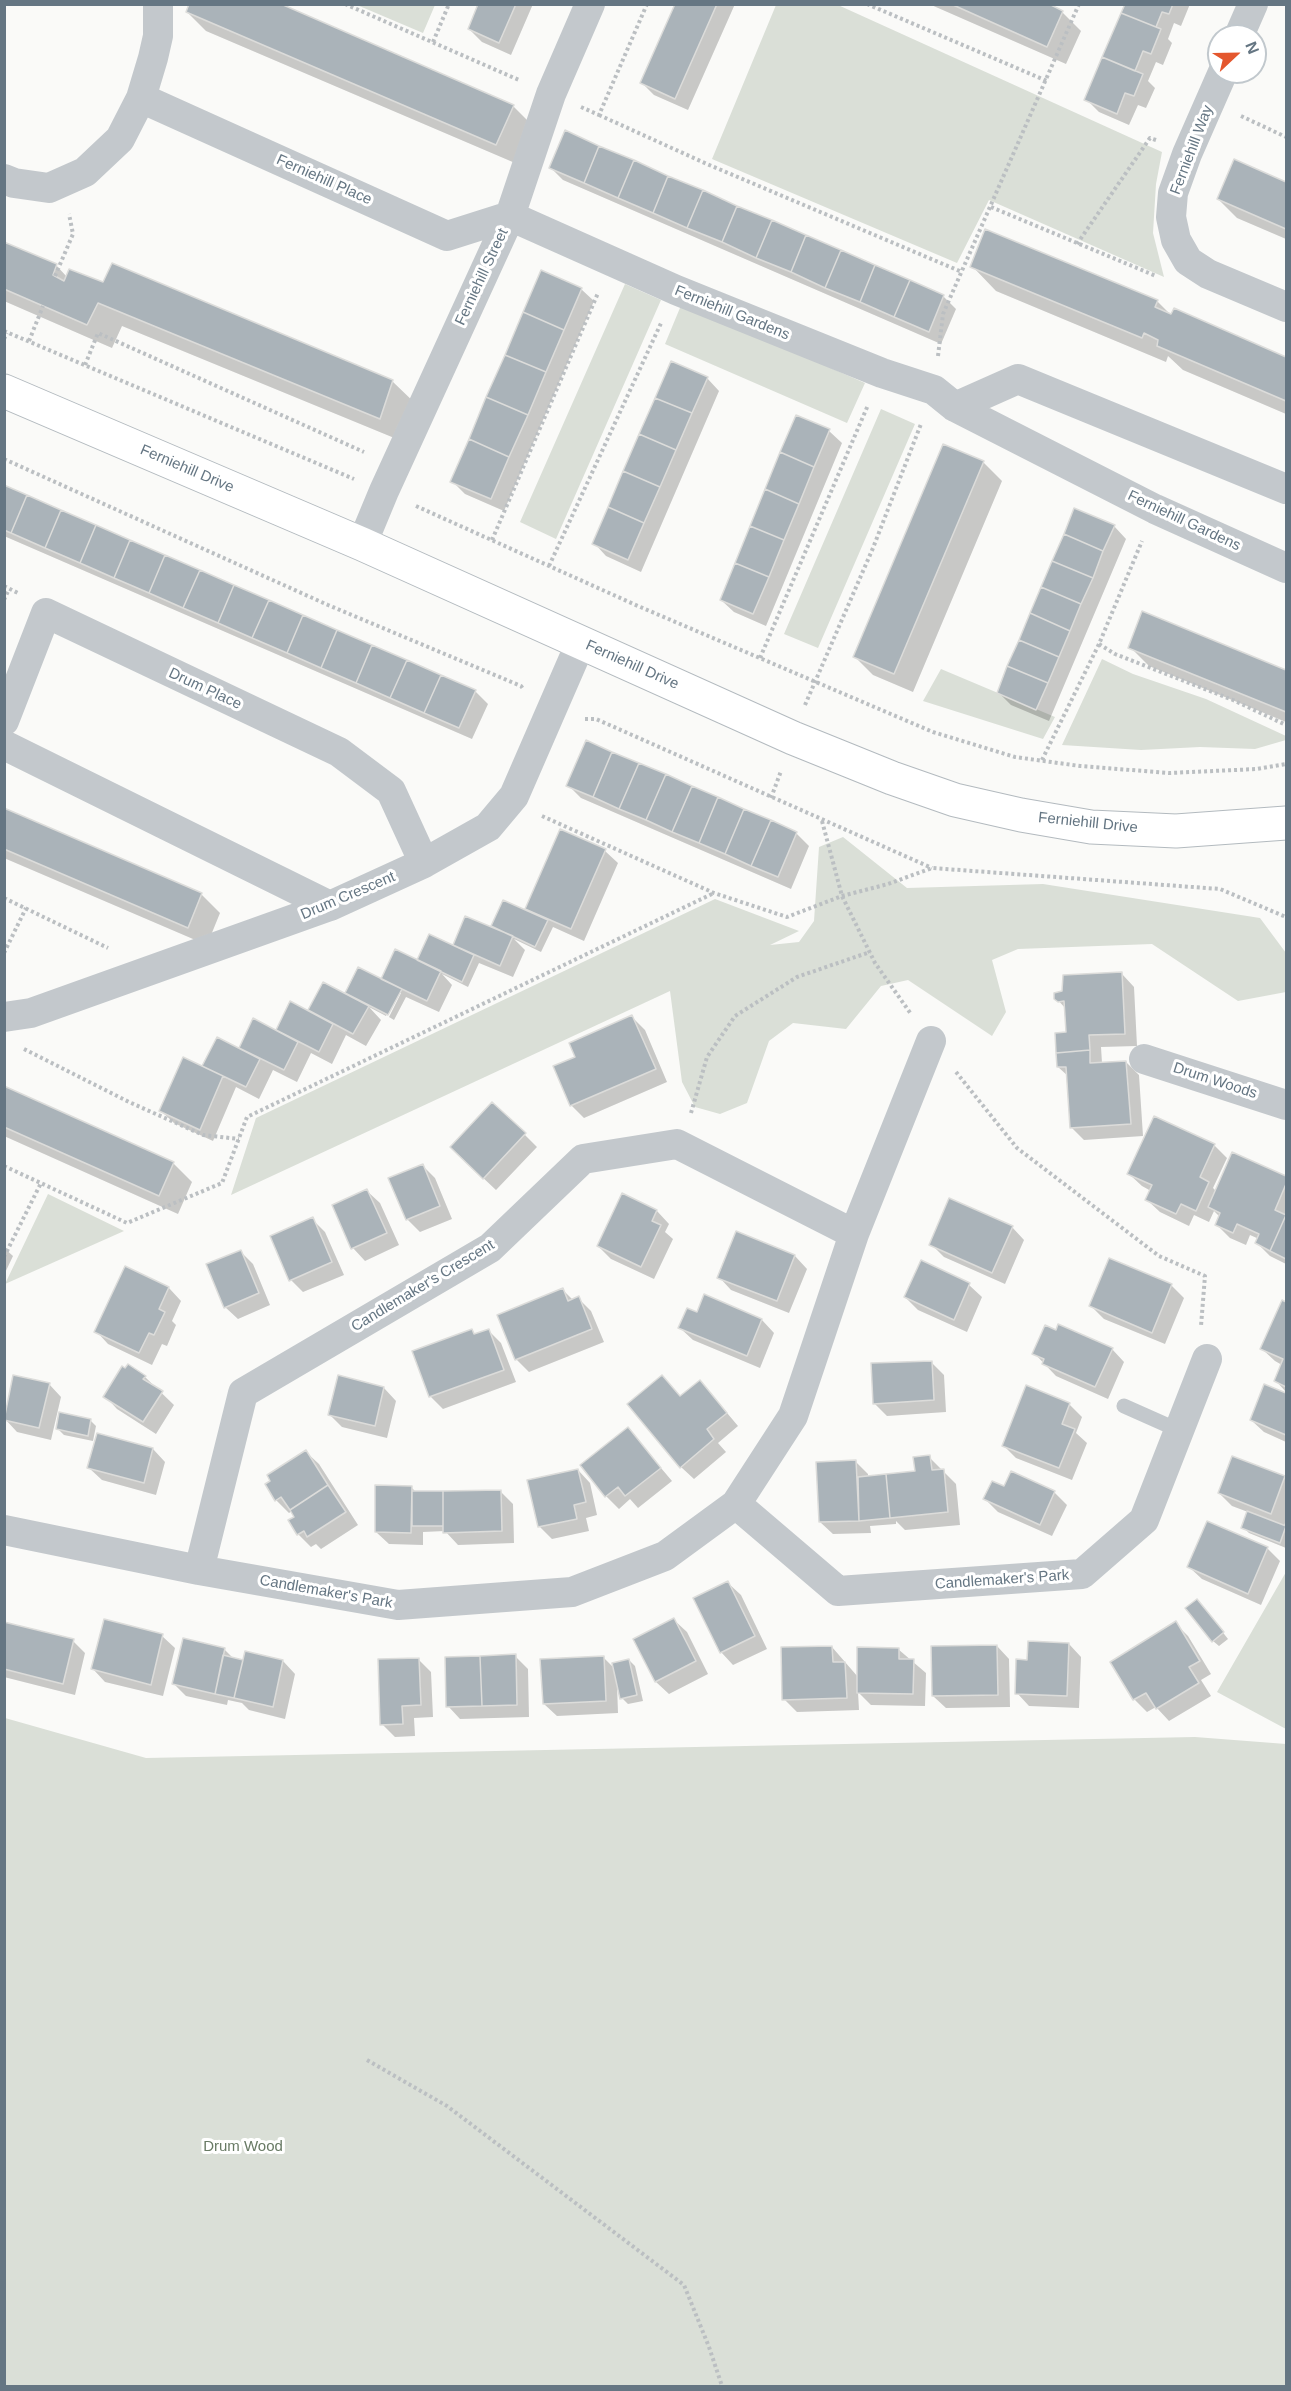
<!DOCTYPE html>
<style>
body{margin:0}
#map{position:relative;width:1291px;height:2391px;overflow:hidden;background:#fafaf8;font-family:Arial,sans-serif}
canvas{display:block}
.frame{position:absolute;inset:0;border:6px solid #657683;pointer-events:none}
.north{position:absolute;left:1207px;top:24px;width:60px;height:60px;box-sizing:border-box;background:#fff;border:2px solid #c1c8cd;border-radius:50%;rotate:68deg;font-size:16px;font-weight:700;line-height:24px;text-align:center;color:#657683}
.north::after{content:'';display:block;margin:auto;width:21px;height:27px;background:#e4572e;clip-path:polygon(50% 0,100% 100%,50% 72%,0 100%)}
</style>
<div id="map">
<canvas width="1291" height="2391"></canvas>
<div class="frame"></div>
<div class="north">N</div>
</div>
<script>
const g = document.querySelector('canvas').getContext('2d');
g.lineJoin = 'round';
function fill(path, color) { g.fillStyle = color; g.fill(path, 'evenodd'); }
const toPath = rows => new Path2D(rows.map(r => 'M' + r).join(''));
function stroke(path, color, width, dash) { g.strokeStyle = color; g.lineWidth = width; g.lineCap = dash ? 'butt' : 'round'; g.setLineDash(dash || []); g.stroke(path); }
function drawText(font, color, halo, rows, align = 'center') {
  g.font = font + ' Arial,sans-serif'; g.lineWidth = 6; g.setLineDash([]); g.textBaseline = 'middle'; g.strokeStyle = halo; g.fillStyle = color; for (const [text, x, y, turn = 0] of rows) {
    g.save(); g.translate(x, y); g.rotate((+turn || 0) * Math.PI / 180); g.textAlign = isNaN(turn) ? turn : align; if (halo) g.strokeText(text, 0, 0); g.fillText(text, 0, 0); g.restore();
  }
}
fill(toPath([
 [357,5,435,5,423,33],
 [776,5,838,5,1162,152,1156,184,1153,233,1164,277,989,200,957,263,712,159],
 [625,284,661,300,556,539,520,522],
 [682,303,865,383,847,423,665,344],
 [881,409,915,424,818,648,784,634],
 [1102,659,1133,674,1206,699,1286,736,1286,740,1255,749,1200,747,1141,750,1062,745],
 [941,669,1055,717,1043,739,923,701],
 [843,837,907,888,1043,884,1260,918,1286,953,1286,992,1238,1001,1152,944,1018,949,992,960,1006,1012,992,1036,908,980,881,986,846,1029,793,1023,769,1041,747,1103,720,1114,695,1107,682,1082,670,991,231,1195,256,1118,715,899,799,931,770,945,799,942,814,921,819,847],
 [48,1194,124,1231,5,1284],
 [1286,1572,1286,1729,1217,1692],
 [5,1718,146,1758,1195,1737,1286,1744,1286,2386,5,2386]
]), '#dadfd7');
fill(toPath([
 [480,4,533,4,511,55,482,42,469,29],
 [676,4,735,4,688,110,654,95,642,83],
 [929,4,1045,4,1062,12,1081,31,1066,64],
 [1128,4,1190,4,1181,26,1174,23,1168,39,1172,43,1163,65,1156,62,1148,81,1155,88,1146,108,1138,105,1129,125,1099,112,1086,99],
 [187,12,513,106,532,125,515,163,206,31],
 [566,132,943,296,956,309,941,344,563,180,551,168],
 [1235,161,1286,183,1286,239,1237,218,1218,199],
 [4,243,56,265,67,277,392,381,417,405,404,442,122,326,112,348,4,301],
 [972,266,1157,301,1172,316,1174,310,1286,358,1286,414,1183,370,1168,356,1166,362,996,291],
 [581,289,594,301,504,511,465,494,452,481],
 [707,378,719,391,641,572,606,556,594,543],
 [829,431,842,443,766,626,734,612,721,600],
 [983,462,1002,481,913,692,873,675,855,657],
 [4,486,475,691,488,704,472,739,4,536],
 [1114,526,1126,539,1049,721,1011,705,998,692],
 [1143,613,1286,671,1286,722,1149,666,1130,647],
 [568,785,796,833,809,846,791,889,581,798],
 [4,810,202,895,220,913,207,945,4,858],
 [560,831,605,851,618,863,584,941,553,927,541,952,514,939,525,950,513,977,479,963,468,987,442,974,452,985,439,1012,406,997,394,1020,389,1017,401,993,398,993,386,1016,369,1007,381,1020,366,1046,346,1035,332,1064,311,1053,297,1082,273,1070,259,1099,236,1087,213,1141,174,1123,161,1111,203,1067,218,1039,239,1050,253,1020,276,1032,291,1003,308,1012,324,984,352,998,347,993,382,981,417,962,459,949,454,945,498,931,493,926,531,914,526,909],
 [1122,974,1134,987,1137,1046,1101,1047,1102,1063,1126,1062,1139,1075,1143,1136,1084,1140,1072,1128,1068,1076,1058,1067,1067,1033,1066,1009,1056,998],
 [632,1017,645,1030,667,1082,584,1118,571,1105,577,1058],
 [4,1088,173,1163,192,1182,178,1214,4,1136],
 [525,1135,537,1147,496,1190,464,1160],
 [1214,1145,1227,1158,1213,1188,1216,1191,1233,1154,1286,1178,1286,1264,1270,1256,1257,1243,1259,1239,1250,1235,1246,1245,1230,1238,1217,1225,1220,1217,1214,1211,1209,1222,1194,1215,1189,1226,1160,1212,1147,1200,1151,1191,1142,1186,1129,1174],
 [423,1166,435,1178,452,1219,420,1232,407,1219],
 [367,1191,380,1203,399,1245,365,1261,353,1248],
 [623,1195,657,1211,669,1224,665,1232,673,1239,654,1279,611,1259,598,1246],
 [312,1219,325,1232,344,1275,303,1292,291,1280],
 [1012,1227,1024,1240,1005,1284,944,1257,931,1244],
 [4,1248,13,1256,4,1275],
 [240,1251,253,1264,270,1305,238,1319,225,1307],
 [795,1256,807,1269,789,1313,731,1290,719,1277],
 [921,1262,969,1285,982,1297,967,1332,918,1310,905,1297],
 [126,1268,169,1288,181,1301,172,1321,176,1325,167,1346,162,1344,152,1365,108,1344,96,1331],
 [1171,1285,1184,1298,1165,1344,1104,1319,1091,1306],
 [563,1290,573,1300,578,1298,591,1311,604,1342,529,1372,516,1359],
 [705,1296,762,1320,774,1333,760,1368,693,1340,680,1328,697,1314],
 [1283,1302,1286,1303,1286,1392,1276,1381,1282,1365,1275,1361,1262,1349],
 [472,1330,476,1335,488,1330,501,1343,516,1382,443,1409,431,1397,414,1352],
 [1112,1349,1124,1362,1108,1399,1056,1376,1034,1353],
 [931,1362,944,1375,946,1412,887,1416,874,1403],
 [145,1377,174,1405,156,1434,117,1409,105,1396],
 [49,1384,61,1397,51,1440,17,1432,5,1419],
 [1265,1386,1286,1395,1286,1442,1264,1432,1251,1420],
 [384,1388,396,1401,387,1438,342,1427,330,1415],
 [712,1395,738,1426,718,1443,726,1452,694,1479,681,1467],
 [1069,1404,1082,1417,1076,1433,1087,1443,1072,1480,1016,1458,1003,1445],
 [90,1420,96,1426,93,1441,64,1435,58,1429],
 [628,1429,672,1481,638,1508,630,1499,619,1509,606,1496],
 [153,1449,165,1462,156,1495,102,1480,89,1468],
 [306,1452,319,1464,358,1525,321,1549,316,1544,311,1547,298,1534,290,1521,296,1517,292,1511,289,1513,276,1500,267,1485],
 [929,1457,956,1484,960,1525,905,1530,896,1521,896,1524,870,1526,871,1533,833,1534,820,1522,856,1462,868,1474,868,1477,917,1472],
 [578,1470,590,1483,597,1515,586,1518,589,1531,552,1539,540,1527,529,1482],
 [1284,1478,1286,1480,1286,1519,1284,1527,1286,1528,1286,1548,1249,1533,1243,1527,1248,1512,1232,1506,1219,1493],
 [411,1487,416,1492,500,1491,513,1504,514,1543,458,1545,445,1531,423,1532,423,1545,389,1544,376,1532],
 [1005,1488,1054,1492,1067,1505,1052,1536,998,1512,985,1499],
 [1267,1548,1280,1561,1261,1605,1202,1579,1189,1567],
 [728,1583,741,1595,767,1649,733,1665,721,1652],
 [1203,1607,1228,1639,1219,1646,1213,1641],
 [674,1620,687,1632,708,1674,669,1694,656,1682,635,1640],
 [1175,1623,1188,1636,1211,1674,1201,1680,1211,1696,1169,1721,1156,1707,1147,1712,1135,1700,1112,1662],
 [4,1624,73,1641,85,1653,75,1695,4,1677],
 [162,1636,175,1648,163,1696,105,1682,93,1669],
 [1069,1644,1081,1657,1079,1708,1029,1706,1017,1693,1029,1661],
 [997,1646,1009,1659,1010,1707,946,1708,933,1696],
 [832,1647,858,1677,898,1649,926,1673,925,1706,871,1705,858,1692,859,1710,797,1712,784,1699],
 [224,1649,234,1659,244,1661,283,1661,295,1674,285,1719,249,1710,242,1703,228,1700,227,1705,186,1696,174,1684],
 [515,1656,528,1669,529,1717,460,1719,448,1706],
 [603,1657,615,1669,629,1660,635,1666,643,1701,628,1704,622,1698,617,1685,618,1713,557,1716,544,1704],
 [418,1659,431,1672,433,1717,414,1718,415,1736,395,1737,382,1724]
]), '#0003');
const building = toPath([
 [189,4,281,4,514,105,496,145,186,12,189,4],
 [478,4,516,4,499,43,468,29,478,4],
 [675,4,717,4,675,99,640,83,675,4],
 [951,4,1049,4,1063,11,1047,47,951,4],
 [1125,4,1173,4,1169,14,1162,12,1156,27,1121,13,1125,4],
 [1121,13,1161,29,1151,54,1143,51,1135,71,1102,57,1121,13],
 [1102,57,1143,74,1134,96,1125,93,1117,114,1084,100,1102,57],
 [565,130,599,146,584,183,549,168,565,130],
 [599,146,634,160,618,198,584,183,599,146],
 [1234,159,1286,182,1286,229,1217,199,1234,159],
 [634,160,668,176,653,213,618,198,634,160],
 [668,176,703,190,687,228,653,213,668,176],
 [703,190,737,206,722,242,687,228,703,190],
 [737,206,772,220,756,258,722,242,737,206],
 [772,220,806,235,791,272,756,258,772,220],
 [985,229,1158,300,1155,307,1171,314,1174,308,1286,357,1286,401,1157,346,1158,340,1144,333,1142,338,970,267,985,229],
 [806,235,841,250,825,288,791,272,806,235],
 [4,242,57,264,53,275,64,281,69,269,103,282,112,263,393,380,380,419,98,303,87,325,4,289,4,242],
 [841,250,875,265,860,302,825,288,841,250],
 [875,265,910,280,894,317,860,302,875,265],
 [541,270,582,288,564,330,523,312,541,270],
 [910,280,944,295,929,332,894,317,910,280],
 [523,312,564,330,546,372,505,355,523,312],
 [505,355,546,372,528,415,486,397,505,355],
 [671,361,708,377,692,413,655,398,671,361],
 [486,397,528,415,509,457,469,439,486,397],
 [655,398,692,413,676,450,639,434,655,398],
 [796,415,830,429,814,467,780,452,796,415],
 [639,434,676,450,660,487,623,471,639,434],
 [469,439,509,457,491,499,450,482,469,439],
 [943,444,984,461,894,674,853,657,943,444],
 [780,452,814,467,799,504,765,489,780,452],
 [623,471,660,487,644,523,608,507,623,471],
 [4,485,27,495,11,533,4,530,4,485],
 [765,489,799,504,784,540,750,526,765,489],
 [27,495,61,510,45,548,11,533,27,495],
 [608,507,644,523,628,560,592,544,608,507],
 [1074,508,1115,525,1103,551,1064,534,1074,508],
 [61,510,96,525,80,563,45,548,61,510],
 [96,525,130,540,114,578,80,563,96,525],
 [750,526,784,540,769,577,735,563,750,526],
 [1064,534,1103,551,1093,578,1052,561,1064,534],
 [130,540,165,555,149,593,114,578,130,540],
 [165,555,200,570,183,608,149,593,165,555],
 [1052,561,1093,578,1081,604,1041,587,1052,561],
 [735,563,769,577,753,614,720,600,735,563],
 [200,570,234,585,218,623,183,608,200,570],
 [234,585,269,600,252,638,218,623,234,585],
 [1041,587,1081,604,1070,631,1030,613,1041,587],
 [269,600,303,615,287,653,252,638,269,600],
 [1142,611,1286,670,1286,712,1128,648,1142,611],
 [1030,613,1070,631,1059,657,1019,640,1030,613],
 [303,615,337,630,321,668,287,653,303,615],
 [337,630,372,645,356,683,321,668,337,630],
 [1019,640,1059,657,1048,683,1007,666,1019,640],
 [372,645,407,660,390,698,356,683,372,645],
 [407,660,441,675,424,713,390,698,407,660],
 [1007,666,1048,683,1036,710,997,693,1007,666],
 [441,675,476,690,459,728,424,713,441,675],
 [586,740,612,752,593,797,566,786,586,740],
 [612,752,639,763,619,809,593,797,612,752],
 [639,763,666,774,646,820,619,809,639,763],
 [666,774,692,786,672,832,646,820,666,774],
 [692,786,718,797,699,843,672,832,692,786],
 [718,797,744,809,725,854,699,843,718,797],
 [4,808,202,893,188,928,4,849,4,808],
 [744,809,771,820,751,866,725,854,744,809],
 [771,820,797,832,778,877,751,866,771,820],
 [560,829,606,849,571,929,525,909,560,829],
 [503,900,548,920,535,947,491,926,503,900],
 [465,916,513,936,500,966,453,945,465,916],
 [429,934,474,955,462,982,417,960,429,934],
 [395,949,441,971,427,1001,381,979,395,949],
 [358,967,402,989,388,1015,345,993,358,967],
 [1122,972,1125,1034,1089,1035,1090,1050,1056,1053,1055,1033,1066,1032,1064,1001,1058,1002,1054,999,1054,993,1062,991,1063,975,1122,972],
 [323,982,369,1006,353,1034,308,1010,323,982],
 [290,1001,333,1024,319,1052,276,1030,290,1001],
 [632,1015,656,1069,570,1106,553,1066,575,1057,569,1043,632,1015],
 [253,1018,298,1042,284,1070,239,1048,253,1018],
 [217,1037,260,1059,246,1087,202,1066,217,1037],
 [1090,1050,1090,1063,1126,1061,1131,1124,1070,1128,1066,1067,1057,1067,1056,1053,1090,1050],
 [183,1057,223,1076,200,1130,159,1111,183,1057],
 [4,1086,174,1162,159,1196,4,1127,4,1086],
 [492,1102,526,1133,483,1179,450,1147,492,1102],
 [1154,1116,1215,1144,1200,1177,1209,1182,1196,1211,1181,1204,1176,1214,1145,1200,1152,1185,1127,1174,1154,1116],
 [1232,1152,1286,1176,1286,1184,1275,1210,1286,1215,1270,1251,1255,1243,1259,1234,1237,1224,1233,1233,1215,1225,1220,1213,1208,1207,1232,1152],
 [423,1164,440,1206,406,1220,388,1178,423,1164],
 [367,1189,387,1233,351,1249,332,1205,367,1189],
 [622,1193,657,1210,652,1221,661,1225,641,1267,597,1246,622,1193],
 [949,1198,1013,1226,992,1273,929,1245,949,1198],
 [1286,1215,1286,1259,1270,1251,1286,1215],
 [313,1217,332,1262,289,1281,270,1236,313,1217],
 [736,1231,795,1255,777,1301,717,1278,736,1231],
 [241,1250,259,1293,224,1308,206,1264,241,1250],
 [1109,1258,1172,1284,1152,1333,1089,1306,1109,1258],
 [921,1260,970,1283,954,1320,904,1297,921,1260],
 [125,1266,169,1287,159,1309,165,1312,154,1335,149,1333,139,1353,94,1332,125,1266],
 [563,1288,568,1301,579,1296,592,1329,515,1360,497,1315,563,1288],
 [704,1294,762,1319,747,1356,678,1328,687,1308,697,1312,704,1294],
 [1282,1300,1286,1302,1286,1387,1274,1381,1283,1359,1260,1349,1282,1300],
 [1058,1324,1113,1348,1095,1387,1042,1364,1044,1359,1032,1354,1045,1325,1056,1330,1058,1324],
 [472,1329,474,1334,489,1329,504,1370,429,1397,412,1351,472,1329],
 [932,1361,934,1400,873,1404,871,1363,932,1361],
 [128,1364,146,1376,143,1379,163,1391,143,1422,103,1397,122,1366,125,1368,128,1364],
 [13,1375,50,1383,39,1428,4,1420,13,1375],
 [338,1375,384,1387,375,1426,328,1415,338,1375],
 [662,1375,680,1396,700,1380,727,1413,707,1429,714,1439,680,1468,627,1404,662,1375],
 [1264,1384,1286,1393,1286,1435,1250,1420,1264,1384],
 [1026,1385,1070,1403,1062,1424,1075,1429,1059,1468,1002,1446,1026,1385],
 [59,1412,91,1419,88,1436,56,1429,59,1412],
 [628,1427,661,1468,625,1496,618,1487,605,1497,580,1465,628,1427],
 [97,1433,153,1448,144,1483,87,1468,97,1433],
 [306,1450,328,1485,290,1510,281,1497,275,1501,265,1484,270,1481,267,1475,306,1450],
 [930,1455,932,1470,944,1469,948,1512,890,1518,886,1474,915,1471,913,1457,930,1455],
 [1232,1456,1285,1476,1271,1514,1218,1493,1232,1456],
 [856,1460,859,1521,819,1522,816,1462,856,1460],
 [578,1469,586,1502,574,1505,577,1519,538,1527,527,1480,578,1469],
 [1011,1471,1055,1491,1040,1525,983,1499,992,1481,1004,1486,1011,1471],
 [886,1474,890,1518,859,1521,858,1477,886,1474],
 [328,1485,346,1512,307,1537,304,1531,297,1535,288,1520,294,1517,290,1510,328,1485],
 [375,1485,412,1486,411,1533,375,1532,375,1485],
 [501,1490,502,1531,443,1533,443,1491,501,1490],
 [412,1491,443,1491,443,1526,412,1526,412,1491],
 [1247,1511,1286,1526,1280,1543,1241,1528,1247,1511],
 [1207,1521,1268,1547,1248,1594,1187,1567,1207,1521],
 [728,1581,755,1636,720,1653,693,1598,728,1581],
 [1197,1599,1224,1632,1212,1642,1185,1608,1197,1599],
 [674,1618,696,1661,655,1682,633,1639,674,1618],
 [104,1619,163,1634,151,1685,91,1669,104,1619],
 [1176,1621,1200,1661,1189,1667,1199,1683,1156,1709,1146,1693,1133,1700,1110,1662,1176,1621],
 [4,1622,74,1639,63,1684,4,1669,4,1622],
 [183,1638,225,1648,215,1694,172,1684,183,1638],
 [1028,1641,1069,1643,1067,1696,1015,1694,1016,1659,1027,1660,1028,1641],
 [997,1645,998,1695,932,1696,931,1646,997,1645],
 [832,1646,833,1662,845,1662,847,1698,782,1700,781,1647,832,1646],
 [857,1647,899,1648,899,1659,914,1659,913,1694,857,1693,857,1647],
 [245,1651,283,1660,273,1707,234,1698,245,1651],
 [516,1654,517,1705,482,1706,480,1656,516,1654],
 [223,1655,243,1660,234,1698,215,1694,223,1655],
 [480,1656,482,1706,446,1707,445,1657,480,1656],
 [604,1656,606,1701,543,1704,540,1659,604,1656],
 [419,1658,421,1705,402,1706,403,1724,380,1725,378,1659,419,1658],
 [629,1659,637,1695,620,1699,612,1663,629,1659]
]);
fill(building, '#aab3b9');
stroke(building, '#dcdcda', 1.5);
const secondary = toPath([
 [4,391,362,544,793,738,892,778,955,800,1021,815,1091,827,1176,831,1286,823]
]);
stroke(secondary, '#b3babf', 35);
stroke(toPath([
 [345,4,519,80],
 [867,4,1047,81],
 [433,42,449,4],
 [581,107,599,115,647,4],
 [599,115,707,164,962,272],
 [1241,116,1286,137],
 [991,207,1156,276],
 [1077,244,1150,138,1156,140],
 [55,276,73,234,69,214],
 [4,331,354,479],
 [4,339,7,333],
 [29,341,43,306],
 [938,356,943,314,1079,4],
 [85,365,98,333,364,452],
 [4,459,328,605,521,686,524,690],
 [416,506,638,606,933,732,1015,757,1080,766,1169,773,1257,769,1286,764],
 [492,540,598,293],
 [549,566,662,321],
 [4,586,20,594],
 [4,600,9,589],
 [1099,644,1115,654,1233,700,1286,725],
 [760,658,868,405],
 [805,705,873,548,921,424],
 [585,719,596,719,932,868],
 [1042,760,1099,644,1142,541],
 [771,798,781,771],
 [542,816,714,893,787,917,842,896,888,884,932,868,1220,889,1286,917],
 [822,821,842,896,875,963,911,1014],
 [4,898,108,948],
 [4,953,26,908],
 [24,1049,129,1102,203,1135,239,1139],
 [956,1072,1017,1148,1159,1256,1205,1276,1201,1326],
 [691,1113,707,1057,735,1016,797,977,870,952],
 [4,1166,127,1223,222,1183,247,1117,714,893],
 [4,1257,41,1183],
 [367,2060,447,2106,684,2285,709,2347,722,2386]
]), '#bbbfc2', 4, [3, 3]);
stroke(toPath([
 [1124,1406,1178,1430]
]), '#c3c8cc', 15);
stroke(toPath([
 [1239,36,1253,4],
 [1223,72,1187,154,1173,193,1171,217,1176,240,1188,261,1208,274,1286,307],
 [141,98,447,236,510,216,676,290,882,373,934,390,955,407,1018,379,1286,489],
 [4,179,14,183,49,188,85,172,120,139,141,98,153,58,158,36,158,4],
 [955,407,1155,509,1286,568],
 [362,544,384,491,510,216,551,94,590,4],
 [4,721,46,613,339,752,391,791,424,863],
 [4,745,330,906],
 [4,1017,31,1013,330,906,424,863,488,827,514,796,581,642],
 [1144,1059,1286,1105],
 [736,1504,838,1591,1082,1574,1144,1520,1207,1359],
 [4,1530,199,1570,398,1605,572,1592,665,1556,736,1504,793,1416,854,1234,931,1041],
 [199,1570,243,1393,490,1248,583,1159,677,1144,854,1234]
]), '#c3c8cc', 30);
stroke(secondary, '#fff', 33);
drawText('15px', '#657683', '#fff', [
 ["Ferniehill Way",1192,150,-69],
 ["Ferniehill Place",324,180,24],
 ["Ferniehill Street",482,277,-65],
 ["Ferniehill Gardens",732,313,22],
 ["Ferniehill Drive",187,469,23],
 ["Ferniehill Gardens",1184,521,25],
 ["Ferniehill Drive",632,665,24],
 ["Drum Place",205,689,25],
 ["Ferniehill Drive",1088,823,6],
 ["Drum Crescent",348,896,-23],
 ["Drum Woods",1215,1081,18],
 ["Candlemaker's Crescent",423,1286,-31],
 ["Candlemaker's Park",1002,1580,-4],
 ["Candlemaker's Park",326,1592,10]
]);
drawText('15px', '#687a64', '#fff', [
 ["Drum Wood",243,2147]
]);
</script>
